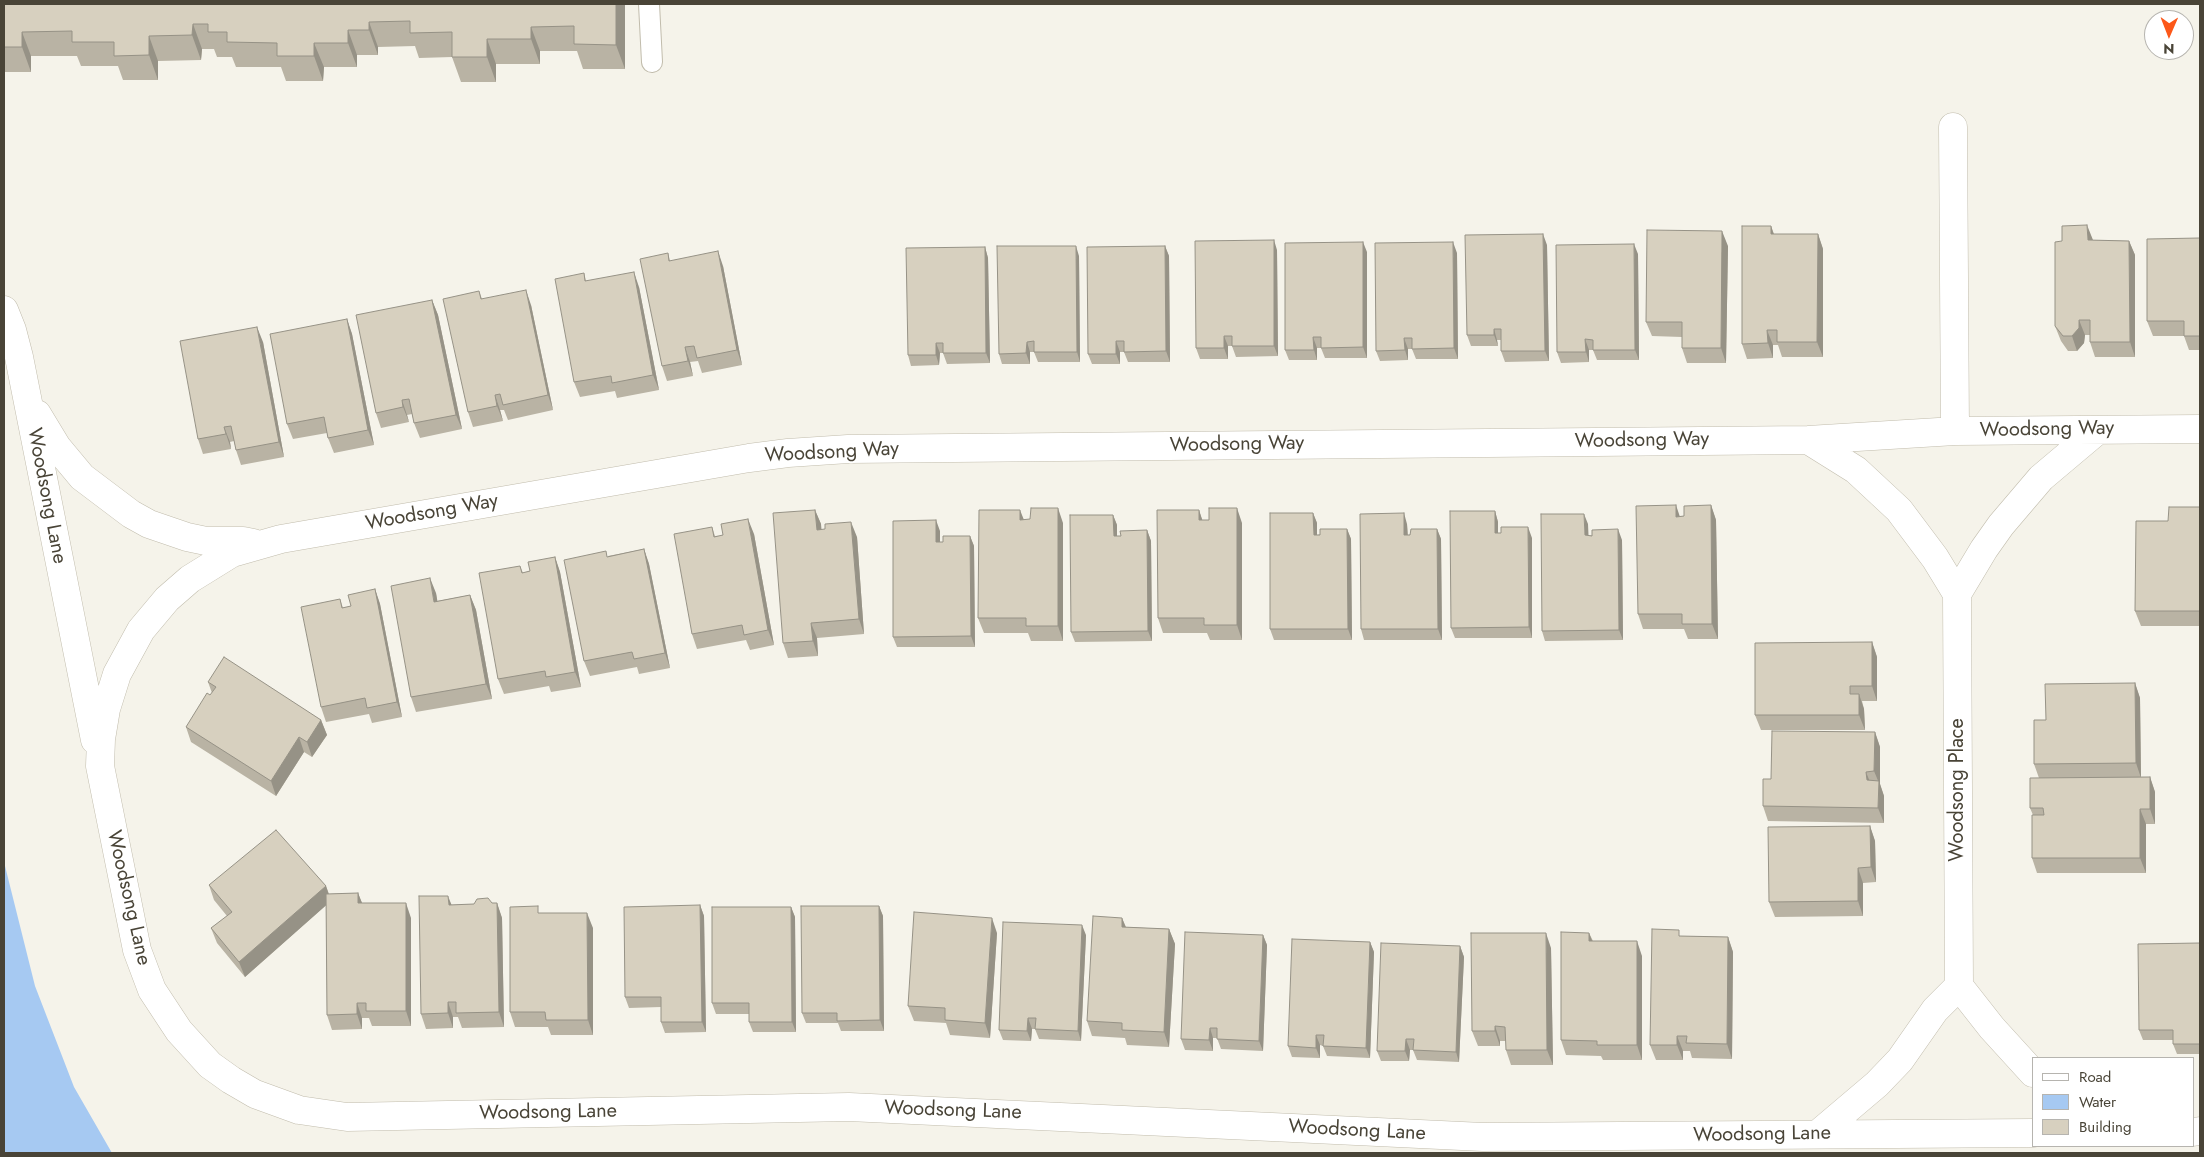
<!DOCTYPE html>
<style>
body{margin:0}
#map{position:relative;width:2204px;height:1157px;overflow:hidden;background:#f5f3ea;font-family:Jost,sans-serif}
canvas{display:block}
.frame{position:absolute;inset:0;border:5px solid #494437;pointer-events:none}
.legend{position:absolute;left:2032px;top:1057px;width:162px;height:90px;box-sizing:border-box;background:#fff;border:1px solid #b6b4af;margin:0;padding:6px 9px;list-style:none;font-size:15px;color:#494437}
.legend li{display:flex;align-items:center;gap:10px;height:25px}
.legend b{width:25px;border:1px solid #b6b4af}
.north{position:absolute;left:2144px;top:10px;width:50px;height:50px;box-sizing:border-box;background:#fff;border:1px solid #b6b4af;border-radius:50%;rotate:181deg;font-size:14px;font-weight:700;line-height:20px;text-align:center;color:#494437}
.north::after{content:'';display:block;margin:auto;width:18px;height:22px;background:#fc5819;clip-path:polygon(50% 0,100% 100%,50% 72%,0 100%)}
</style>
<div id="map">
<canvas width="2204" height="1157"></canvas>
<div class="frame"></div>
<ul class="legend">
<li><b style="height:6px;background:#fff"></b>Road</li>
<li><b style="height:14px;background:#a6c9f2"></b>Water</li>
<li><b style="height:14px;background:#d7d0bf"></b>Building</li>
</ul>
<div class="north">N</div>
</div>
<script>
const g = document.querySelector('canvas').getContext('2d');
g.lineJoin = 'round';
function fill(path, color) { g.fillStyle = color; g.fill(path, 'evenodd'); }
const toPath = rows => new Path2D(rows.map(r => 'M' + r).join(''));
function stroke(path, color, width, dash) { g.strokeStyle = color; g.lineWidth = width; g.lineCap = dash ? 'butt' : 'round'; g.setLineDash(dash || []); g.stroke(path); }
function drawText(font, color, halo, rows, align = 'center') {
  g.font = font + ' Jost,sans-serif'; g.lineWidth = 4; g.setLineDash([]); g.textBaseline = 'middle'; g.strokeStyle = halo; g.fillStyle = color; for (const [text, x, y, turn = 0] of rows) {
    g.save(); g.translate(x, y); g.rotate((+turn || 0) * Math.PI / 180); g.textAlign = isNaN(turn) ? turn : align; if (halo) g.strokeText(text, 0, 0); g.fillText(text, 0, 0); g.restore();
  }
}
fill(toPath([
 [4,862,35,986,74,1087,112,1153,4,1153]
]), '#a6c9f2');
const lane = toPath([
 [649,4,652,62]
]);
const street = toPath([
 [1953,127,1955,431],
 [4,310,12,330,19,357,95,740],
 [37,414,57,447,82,477,131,514,149,524,187,537,206,541,243,541,253,543],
 [1808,440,1856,470,1899,510,1935,558,1957,594],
 [1957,594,1959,986],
 [1957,594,1984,549,2001,525,2041,478,2098,430],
 [1959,986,1992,1028,2033,1073],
 [2193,1132,2200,1131],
 [2033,1133,1483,1137,849,1107,347,1117,299,1110,255,1094,231,1080,210,1065,179,1031,152,990,137,950,100,766,101,739,106,709,117,674,141,630,167,599,190,579,232,553,281,539,749,458,788,453,848,449,1808,440,1955,431,2200,429],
 [1818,1134,1877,1084,1900,1060,1935,1010,1959,986]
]);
stroke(lane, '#c1bcac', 22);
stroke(street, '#c1bcac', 29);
stroke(lane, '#fff', 20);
stroke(street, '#fff', 28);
fill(toPath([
 [4,4,625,4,625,69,583,69,577,51,540,51,540,64,496,64,496,82,461,82,452,57,419,58,415,46,378,47,378,55,357,55,357,67,324,67,323,81,286,81,281,67,236,67,232,57,217,57,214,49,202,49,201,60,158,61,158,80,123,80,118,66,81,66,77,56,31,56,31,72,4,72],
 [1771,226,1774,234,1818,234,1823,249,1823,357,1782,357,1778,345,1773,345,1773,358,1747,359,1742,344],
 [2200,238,2200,350,2189,350,2184,336,2153,336,2147,321],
 [2093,240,2129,241,2135,255,2135,357,2095,357,2090,342,2090,335,2085,335,2084,343,2077,351,2068,351,2061,341,2055,326],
 [1547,245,1549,361,1505,362,1501,351,1501,340,1497,340,1498,346,1471,346,1467,335],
 [1165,246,1169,256,1170,362,1128,362,1124,352,1120,352,1120,364,1092,364,1088,354],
 [1728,246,1726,363,1687,363,1682,348,1682,337,1652,336,1646,322],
 [985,247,988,258,990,363,947,364,943,353,940,353,939,365,911,366,908,355],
 [1277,250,1278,356,1236,357,1232,346,1228,346,1228,359,1200,359,1196,348],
 [1367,252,1367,358,1325,358,1321,348,1317,348,1317,360,1289,360,1285,350],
 [668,253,670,261,723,266,742,365,702,373,698,361,690,362,693,376,667,381,662,366],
 [1457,253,1458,359,1416,359,1412,349,1408,349,1408,360,1380,361,1376,351],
 [1638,254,1639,360,1597,360,1593,350,1589,350,1589,362,1561,363,1557,352],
 [1079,256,1080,362,1038,362,1034,352,1030,352,1030,364,1002,364,999,354],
 [584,273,586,281,639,287,659,390,617,398,615,391,580,397,574,382],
 [479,291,482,299,531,305,553,410,508,420,504,410,500,410,503,421,473,427,468,412],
 [432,300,438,315,462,429,420,438,414,423,412,414,407,415,409,422,381,428,376,413],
 [347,319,352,334,374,445,334,453,328,438,327,433,293,439,287,424],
 [263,342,284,457,241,465,236,450,234,441,230,442,231,449,203,454,198,439],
 [1711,505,1716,520,1718,639,1688,639,1684,629,1643,629,1638,614,1680,516,1684,516],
 [2200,507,2200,626,2141,626,2135,611,2168,521],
 [815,510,821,524,821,530,857,537,864,634,817,638,818,656,788,658,783,643],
 [1199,510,1202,520,1242,523,1242,640,1210,640,1207,633,1163,633,1158,618],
 [1495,511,1498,522,1498,533,1532,538,1532,638,1455,638,1451,628],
 [1313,513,1317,523,1317,535,1347,529,1351,539,1352,640,1274,640,1270,629],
 [1113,515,1117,525,1117,536,1121,536,1147,530,1151,541,1152,641,1075,642,1071,632],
 [1024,520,1063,523,1063,641,1031,641,1028,633,984,633,978,618],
 [1407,524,1408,535,1437,529,1441,539,1442,640,1364,640,1361,629],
 [1588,524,1588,535,1622,540,1623,640,1545,641,1542,631],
 [712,527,715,536,754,534,774,645,750,650,746,640,697,649,692,634],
 [940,531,940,542,943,542,970,536,974,546,975,647,897,647,893,637],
 [644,549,649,564,670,668,639,674,637,667,590,676,584,661,608,556],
 [555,557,560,572,581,687,551,692,549,686,504,694,498,679,520,566,523,573,530,571],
 [375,589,380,604,402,717,372,723,369,714,326,722,321,707,340,599,343,608,351,606],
 [436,593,437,601,470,595,476,610,492,699,416,712,411,697],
 [1872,642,1877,657,1877,701,1862,701,1864,709,1865,730,1761,730,1755,715],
 [208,682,321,720,327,735,312,757,304,752,276,796,191,742,186,727,212,693],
 [2135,683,2140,698,2141,777,2150,777,2155,792,2155,824,2146,824,2146,873,2037,873,2032,858,2033,815,2030,808,2039,778,2034,764,2046,720],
 [1875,732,1880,747,1880,784,1884,796,1884,823,1768,821,1763,806,1771,779],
 [1870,826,1875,841,1876,882,1863,883,1863,916,1775,917,1769,902],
 [209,885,326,886,329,894,358,893,362,903,411,918,411,1026,372,1026,369,1018,362,1018,362,1029,332,1030,327,1015,326,905,245,977,217,943,211,928,227,916,214,900],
 [497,903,502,918,504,1027,462,1028,458,1017,453,1017,453,1028,426,1029,421,1014,452,905],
 [700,905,704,916,706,1032,665,1033,661,1022,661,1007,629,1008,625,997],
 [879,906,883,916,884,1031,841,1031,838,1023,806,1023,802,1013],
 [791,907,795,917,796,1032,753,1032,749,1022,749,1014,716,1014,712,1003],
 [540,913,593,928,593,1035,551,1035,548,1027,515,1027,510,1012],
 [1122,918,1126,927,1169,929,1175,944,1169,1047,1127,1045,1125,1038,1092,1036,1087,1021],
 [997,933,990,1038,950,1035,946,1023,914,1021,908,1006],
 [1589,933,1593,941,1642,956,1642,1060,1603,1060,1601,1056,1566,1055,1561,1040],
 [1086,935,1081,1041,1039,1039,1035,1029,1032,1029,1031,1041,1003,1040,999,1030],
 [1263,935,1267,945,1263,1051,1221,1049,1217,1038,1213,1038,1213,1051,1185,1050,1181,1039],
 [1681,936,1728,937,1733,952,1732,1059,1692,1058,1690,1051,1683,1051,1683,1060,1656,1060,1650,1045],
 [1370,942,1374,952,1370,1058,1327,1056,1323,1046,1320,1045,1320,1058,1292,1057,1288,1046],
 [2200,943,2200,1054,2177,1054,2173,1044,2173,1040,2143,1040,2139,1030],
 [1460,946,1464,957,1459,1062,1417,1060,1413,1050,1410,1050,1409,1061,1381,1061,1377,1051],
 [1551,948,1553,1065,1511,1065,1506,1050,1506,1041,1500,1041,1500,1046,1478,1046,1472,1031]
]), '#b9b3a4');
fill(toPath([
 [616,4,625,4,625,69,616,45],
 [369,22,378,47,378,55,369,30],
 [193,24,202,49,201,60,192,35],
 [531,27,540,51,540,64,531,39],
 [348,30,357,55,357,67,348,43],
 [22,32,31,56,31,72,22,47],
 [149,36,158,61,158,80,149,55],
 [487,39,496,64,496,82,487,57],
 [314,43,324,67,323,81,314,56],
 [2087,225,2093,240,2088,240],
 [1771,226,1776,241,1771,234],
 [1722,231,1728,246,1726,363,1721,348],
 [1543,234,1547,245,1549,361,1545,351],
 [1818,234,1823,249,1823,357,1817,342],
 [1274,240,1277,250,1278,356,1274,346],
 [2129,241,2135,255,2135,357,2130,342],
 [1363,242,1367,252,1367,358,1363,347],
 [1453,242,1457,253,1458,359,1454,348],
 [1634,244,1638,254,1639,360,1635,350],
 [1076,246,1079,256,1080,362,1077,352],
 [1165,246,1169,256,1170,362,1166,351],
 [985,247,988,258,990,363,986,353],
 [718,251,723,266,742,365,737,350],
 [634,272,639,287,659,390,653,375],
 [526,290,531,305,553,410,548,395],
 [432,300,438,315,462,429,456,415],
 [347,319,352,334,374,445,368,430],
 [2079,320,2085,335,2084,343,2077,351,2072,336],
 [257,327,263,342,284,457,279,442],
 [1494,329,1497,340,1498,346,1494,335],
 [1767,330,1773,345,1773,358,1768,343],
 [1224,336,1228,346,1228,359,1224,348],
 [1313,337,1317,348,1317,360,1314,350],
 [1404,338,1408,349,1408,360,1405,350],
 [1585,339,1589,350,1589,362,1586,352],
 [1116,341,1120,352,1120,364,1116,354],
 [1027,342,1030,352,1030,364,1026,353],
 [936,343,940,353,939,365,936,355],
 [685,347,690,362,693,376,688,361],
 [495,395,500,410,503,421,497,406],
 [402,400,407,415,409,422,403,407],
 [224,427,230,442,231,449,226,434],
 [1676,505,1681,520,1676,517],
 [1711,505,1716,520,1718,639,1712,624],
 [1058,508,1063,523,1063,641,1058,626],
 [1237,508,1242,523,1242,640,1237,625],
 [815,510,821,524,823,545,817,530],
 [1020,510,1026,525,1020,520],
 [1199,510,1204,525,1199,520],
 [1495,511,1498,522,1498,544,1495,533],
 [1313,513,1317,523,1317,545,1314,535],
 [1404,513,1407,524,1408,545,1404,535],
 [1584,514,1588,524,1589,546,1585,535],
 [1113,515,1117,525,1117,547,1114,536],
 [748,519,754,534,774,645,768,630],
 [936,520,940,531,940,552,936,542],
 [851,522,857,537,864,634,859,619],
 [1528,527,1532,538,1532,638,1529,627],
 [1347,529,1351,539,1352,640,1348,629],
 [1437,529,1441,539,1442,640,1438,629],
 [1618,529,1622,540,1623,640,1619,630],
 [1147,530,1151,541,1152,641,1148,631],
 [970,536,974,546,975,647,971,636],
 [644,549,649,564,670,668,665,653],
 [555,557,560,572,581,687,575,672],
 [430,578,436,593,440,616,434,602],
 [375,589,380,604,402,717,397,702],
 [470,595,476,610,492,699,486,684],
 [811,623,817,638,818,656,813,641],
 [1872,642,1877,657,1877,701,1872,686],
 [2135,683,2140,698,2141,778,2136,763],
 [1859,694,1864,709,1865,730,1859,715],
 [321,720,327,735,312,757,307,742],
 [1875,732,1880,747,1880,784,1884,796,1884,823,1878,808,1879,783,1874,771],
 [299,737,304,752,276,796,271,781],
 [1866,772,1872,787,1867,780],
 [2150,777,2155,792,2155,824,2150,809],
 [2140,809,2146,824,2146,873,2140,858],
 [1870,826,1875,841,1876,882,1871,867],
 [1858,868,1863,883,1863,916,1858,901],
 [326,886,331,901,245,977,239,962],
 [358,893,364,908,358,903],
 [448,896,454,911,449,905],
 [406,903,411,918,411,1026,406,1011],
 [497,903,502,918,504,1027,499,1012],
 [700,905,704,916,706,1032,702,1022],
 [879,906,883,916,884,1031,880,1020],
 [791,907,795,917,796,1032,792,1022],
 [587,913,593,928,593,1035,588,1020],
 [992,918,997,933,990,1038,985,1023],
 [1122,918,1128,933,1122,927],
 [1082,925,1086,935,1081,1041,1078,1031],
 [1169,929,1175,944,1169,1047,1164,1032],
 [1546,933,1551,948,1553,1065,1547,1050],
 [1589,933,1595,948,1589,941],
 [1263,935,1267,945,1263,1051,1259,1041],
 [1728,937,1733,952,1732,1059,1727,1044],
 [1637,941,1642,956,1642,1060,1637,1045],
 [1370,942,1374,952,1370,1058,1366,1048],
 [1460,946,1464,957,1459,1062,1456,1052],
 [448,1002,453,1017,453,1028,448,1013],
 [357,1003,362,1018,362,1029,357,1014],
 [1028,1018,1032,1029,1031,1041,1027,1031],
 [1495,1026,1500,1041,1500,1046,1495,1031],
 [1210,1028,1213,1038,1213,1051,1209,1040],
 [1316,1035,1320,1045,1320,1058,1316,1048],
 [1677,1036,1683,1051,1683,1060,1677,1045],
 [1406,1039,1410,1050,1409,1061,1405,1051]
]), '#969286');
const building = toPath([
 [4,4,616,4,616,45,574,44,574,26,531,27,531,39,487,39,487,57,452,57,452,32,410,33,410,21,369,22,369,30,348,30,348,43,314,43,314,56,277,56,277,43,227,42,227,32,208,32,208,24,193,24,192,35,149,36,149,55,114,56,114,42,72,42,72,31,22,32,22,47,4,47,4,4],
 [2087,225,2088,240,2129,241,2130,342,2090,342,2090,320,2079,320,2079,328,2072,336,2063,336,2055,326,2055,242,2062,241,2062,226,2087,225],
 [1742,226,1771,226,1771,234,1818,234,1817,342,1777,342,1777,330,1767,330,1768,343,1742,344,1742,226],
 [1647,230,1722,231,1721,348,1682,348,1682,322,1646,322,1647,230],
 [1543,234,1545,351,1501,351,1501,329,1494,329,1494,335,1467,335,1465,235,1543,234],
 [2200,238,2200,336,2184,336,2184,321,2147,321,2147,239,2200,238],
 [1274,240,1274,346,1232,346,1232,336,1224,336,1224,348,1196,348,1195,241,1274,240],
 [1363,242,1363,347,1321,348,1321,337,1313,337,1314,350,1285,350,1285,243,1363,242],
 [1453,242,1454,348,1412,349,1412,338,1404,338,1405,350,1376,351,1375,243,1453,242],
 [1634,244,1635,350,1593,350,1593,340,1585,339,1586,352,1557,352,1556,245,1634,244],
 [997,246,1076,246,1077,352,1034,352,1034,341,1027,342,1026,353,999,354,997,246],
 [1165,246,1166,351,1124,352,1124,341,1116,341,1116,354,1088,354,1087,247,1165,246],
 [985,247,986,353,943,353,943,343,936,343,936,355,908,355,906,248,985,247],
 [718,251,737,350,697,358,694,346,685,347,688,361,662,366,640,259,668,253,669,261,718,251],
 [634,272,653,375,612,383,611,376,574,382,555,279,584,273,585,281,634,272],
 [526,290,548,395,503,405,500,394,495,395,497,406,468,412,443,299,479,291,481,299,526,290],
 [432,300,456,415,414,423,409,399,402,400,403,407,376,413,356,315,432,300],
 [347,319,368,430,328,438,324,417,287,424,270,334,347,319],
 [257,327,279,442,236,450,231,426,224,427,226,434,198,439,180,341,257,327],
 [1676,505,1676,517,1684,516,1684,506,1711,505,1712,624,1682,624,1682,614,1638,614,1636,506,1676,505],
 [2169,507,2200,507,2200,611,2135,611,2136,521,2168,521,2169,507],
 [1031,508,1058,508,1058,626,1026,626,1026,618,978,618,979,510,1020,510,1020,520,1030,519,1031,508],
 [1209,508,1237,508,1237,625,1204,625,1204,618,1158,618,1157,510,1199,510,1199,520,1209,520,1209,508],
 [815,510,817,530,825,529,825,524,851,522,859,619,811,623,813,641,783,643,773,513,815,510],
 [1450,511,1495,511,1495,533,1501,533,1501,527,1528,527,1529,627,1451,628,1450,511],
 [1270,513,1313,513,1314,535,1320,535,1320,529,1347,529,1348,629,1270,629,1270,513],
 [1404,513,1404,535,1410,535,1411,529,1437,529,1438,629,1361,629,1360,514,1404,513],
 [1541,514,1584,514,1585,535,1592,536,1592,530,1618,529,1619,630,1542,631,1541,514],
 [1070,515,1113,515,1114,536,1121,536,1120,531,1147,530,1148,631,1071,632,1070,515],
 [748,519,768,630,744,635,742,625,692,634,674,534,712,527,714,537,723,535,721,524,748,519],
 [936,520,936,542,943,542,943,536,970,536,971,636,893,637,893,521,936,520],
 [644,549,665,653,634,659,632,652,584,661,564,560,606,551,607,557,644,549],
 [555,557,575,672,546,677,545,671,498,679,479,573,520,566,522,573,530,571,528,562,555,557],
 [430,578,434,602,470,595,486,684,411,697,391,586,430,578],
 [375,589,397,702,367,708,365,698,321,707,301,607,340,599,342,608,351,606,348,595,375,589],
 [1872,642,1872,686,1850,686,1850,694,1859,694,1859,715,1755,715,1755,643,1872,642],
 [224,657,321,720,307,742,299,737,271,781,186,727,207,693,210,695,216,687,208,682,224,657],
 [2135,683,2136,763,2034,764,2034,720,2046,720,2045,684,2135,683],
 [1772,731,1875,732,1874,771,1866,772,1867,780,1879,781,1878,808,1763,806,1763,779,1771,779,1772,731],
 [2150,777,2150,809,2140,809,2140,858,2032,858,2032,815,2044,815,2043,808,2030,808,2030,778,2150,777],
 [1870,826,1871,867,1858,868,1858,901,1769,902,1768,827,1870,826],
 [276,830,326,886,239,962,211,928,232,912,209,885,276,830],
 [358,893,358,903,406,903,406,1011,366,1011,366,1003,357,1003,357,1014,327,1015,326,894,358,893],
 [419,896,448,896,449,905,474,904,477,899,488,898,492,903,497,903,499,1012,456,1013,456,1002,448,1002,448,1013,421,1014,419,896],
 [700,905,702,1022,661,1022,661,997,625,997,624,907,700,905],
 [538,906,538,913,587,913,588,1020,546,1020,545,1012,510,1012,510,907,538,906],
 [801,906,879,906,880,1020,837,1021,837,1013,802,1013,801,906],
 [712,907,791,907,792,1022,749,1022,749,1003,712,1003,712,907],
 [914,912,992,918,985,1023,945,1020,945,1008,908,1006,914,912],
 [1093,916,1122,918,1122,927,1169,929,1164,1032,1122,1030,1122,1023,1087,1021,1093,916],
 [1003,922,1082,925,1078,1031,1035,1029,1036,1018,1028,1018,1027,1031,999,1030,1003,922],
 [1652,929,1679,930,1679,936,1728,937,1727,1044,1686,1043,1687,1036,1677,1036,1677,1045,1650,1045,1652,929],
 [1185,932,1263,935,1259,1041,1217,1039,1217,1028,1210,1028,1209,1040,1181,1039,1185,932],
 [1561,932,1589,933,1589,941,1637,941,1637,1045,1597,1045,1597,1041,1561,1040,1561,932],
 [1471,933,1546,933,1547,1050,1506,1050,1505,1027,1495,1026,1495,1031,1472,1031,1471,933],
 [1292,939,1370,942,1366,1048,1323,1046,1324,1035,1316,1035,1316,1048,1288,1046,1292,939],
 [1381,943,1460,946,1456,1052,1413,1050,1414,1039,1406,1039,1405,1051,1377,1051,1381,943],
 [2200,943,2200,1044,2173,1044,2173,1030,2139,1030,2138,944,2200,943]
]);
fill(building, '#d7d0bf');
stroke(building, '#969286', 1);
drawText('20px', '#494437', '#fff', [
 ["Woodsong Way",2047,430,-1],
 ["Woodsong Way",1642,441,-1],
 ["Woodsong Way",1237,445,-1],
 ["Woodsong Way",832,453,-3],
 ["Woodsong Lane",46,496,79],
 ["Woodsong Way",432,513,-10],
 ["Woodsong Place",1958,790,-90],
 ["Woodsong Lane",128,898,77],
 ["Woodsong Lane",953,1111,2],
 ["Woodsong Lane",548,1113,-1],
 ["Woodsong Lane",1357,1131,3],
 ["Woodsong Lane",1762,1135,-1]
]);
</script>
